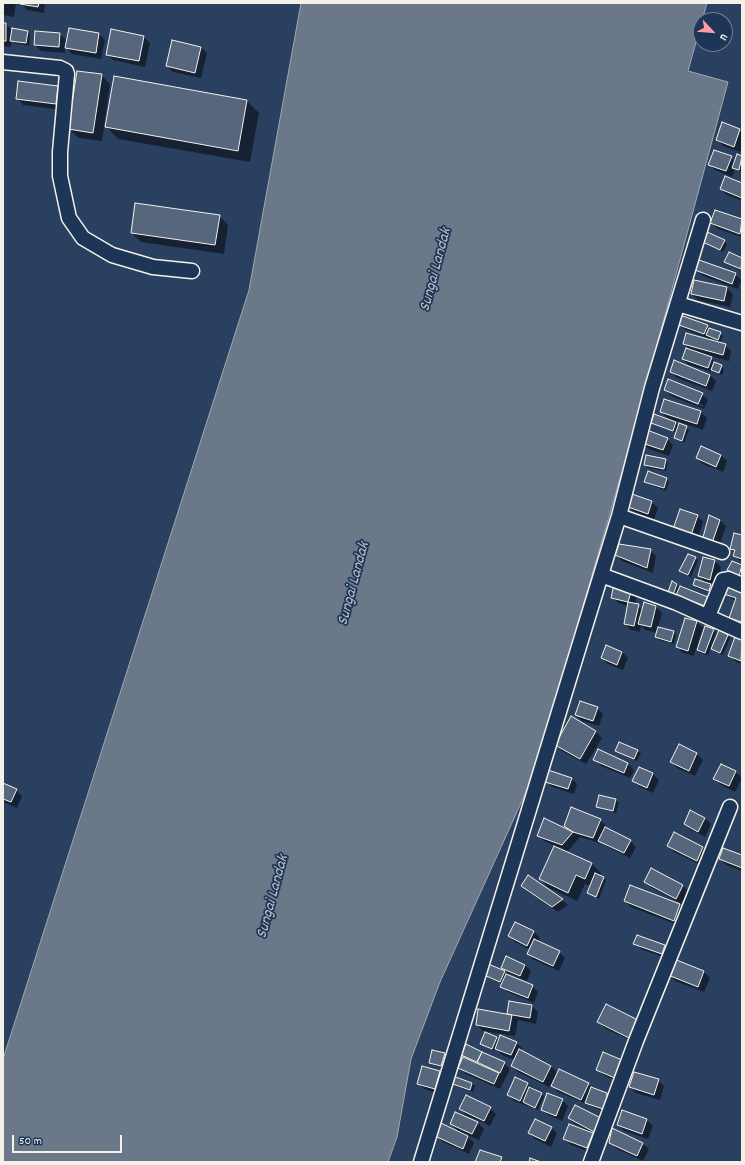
<!DOCTYPE html>
<style>
body{margin:0}
#map{position:relative;width:745px;height:1165px;overflow:hidden;background:#2a4060;font-family:Dekko,sans-serif}
canvas{display:block}
.frame{position:absolute;inset:0;border:4px solid #f4f1e8;pointer-events:none}
.north{position:absolute;left:693px;top:12px;width:40px;height:40px;box-sizing:border-box;background:#1d3557;border:1px solid #738091;border-radius:50%;rotate:116deg;font-size:11px;font-weight:700;line-height:16px;text-align:center;color:#f4f1e8}
.north::after{content:'';display:block;margin:auto;width:14px;height:18px;background:#ff9aa2;clip-path:polygon(50% 0,100% 100%,50% 72%,0 100%)}
.scale{position:absolute;left:12px;top:1135px;width:110px;height:18px;box-sizing:border-box;border:2px solid #f4f1e8;border-top:0;padding-left:5px;font-size:12px;line-height:14px;white-space:nowrap;color:#f4f1e8;-webkit-text-stroke:3px #1d3557;paint-order:stroke}
</style>
<div id="map">
<canvas width="745" height="1165"></canvas>
<div class="frame"></div>
<div class="north">U</div>
<div class="scale">50 m</div>
</div>
<script>
const g = document.querySelector('canvas').getContext('2d');
g.lineJoin = 'round';
function fill(path, color) { g.fillStyle = color; g.fill(path, 'evenodd'); }
const toPath = rows => new Path2D(rows.map(r => 'M' + r).join(''));
function stroke(path, color, width, dash) { g.strokeStyle = color; g.lineWidth = width; g.lineCap = dash ? 'butt' : 'round'; g.setLineDash(dash || []); g.stroke(path); }
function drawText(font, color, halo, rows, align = 'center') {
  g.font = font + ' Dekko,sans-serif'; g.lineWidth = 3.5; g.setLineDash([]); g.textBaseline = 'middle'; g.strokeStyle = halo; g.fillStyle = color; for (const [text, x, y, turn = 0] of rows) {
    g.save(); g.translate(x, y); g.rotate((+turn || 0) * Math.PI / 180); g.textAlign = isNaN(turn) ? turn : align; if (halo) g.strokeText(text, 0, 0); g.fillText(text, 0, 0); g.restore();
  }
}
const water = toPath([
 [301,3,707,3,688,71,728,82,634,430,535,772,440,982,411,1059,397,1137,388,1162,3,1162,3,1059,249,290,301,3]
]);
fill(water, '#6a788a');
stroke(water, '#a1a8b0', 1);
fill(toPath([
 [3,3,16,3,14,17,3,15],
 [21,3,45,3,44,13,27,10],
 [3,24,6,24,11,29,28,31,30,34,29,46,14,43,12,41,11,47,3,46],
 [60,34,66,40,65,46,67,46,99,34,105,40,101,59,72,54,65,46,65,53,41,51,35,45],
 [144,37,150,43,145,67,113,60,107,54],
 [201,47,207,53,201,78,173,72,167,66],
 [101,75,110,84,102,141,79,138,69,129],
 [19,82,58,87,64,93,62,110,23,105,17,98],
 [247,101,259,113,250,162,118,139,106,126],
 [723,124,742,132,742,147,740,152,723,146,717,140],
 [738,155,742,157,742,172,735,169,732,177,715,170,709,164,731,157,735,162],
 [742,184,742,201,727,195,721,189],
 [716,211,742,220,742,237,718,229,711,223],
 [219,216,228,225,224,254,141,242,132,233],
 [724,241,727,244,723,252,704,242],
 [729,253,742,259,742,271,726,262],
 [697,270,735,274,741,280,738,289,703,276],
 [695,281,727,288,733,294,730,307,698,300,692,294],
 [677,323,707,326,723,336,720,342,711,338,710,341,725,345,731,351,729,361,703,354,703,355,711,358,724,369,722,375,689,365,683,359,691,351,684,344,707,338,684,329],
 [675,362,710,375,716,381,712,391,677,378,671,372],
 [665,390,702,394,708,400,704,409,671,396],
 [671,392,703,405,703,407,671,394],
 [661,412,701,412,707,418,703,430,673,420,679,426,686,427,689,430,684,443,675,438,677,433,655,425,652,423,669,420],
 [667,439,673,445,669,456,649,449,643,443],
 [702,447,721,455,727,461,723,472,703,464,697,458],
 [665,460,668,462,666,471,648,468,645,465],
 [667,479,669,482,666,491,648,484,645,481],
 [633,495,652,502,658,508,654,519,635,513,629,507],
 [697,516,703,522,697,540,680,534],
 [720,520,726,526,718,549,709,546],
 [742,537,742,562,734,556,735,552,731,548],
 [650,550,656,556,653,573,622,561,616,555],
 [696,558,698,561,691,577,683,574,680,571],
 [715,561,721,567,716,585,709,583,714,588,712,593,697,588,694,585,707,584,699,576],
 [732,562,742,567,742,578,729,570],
 [677,584,680,588,707,598,713,604,711,611,684,601,677,594,676,597,672,595],
 [742,585,742,626,736,624,730,618,736,602,726,594],
 [631,590,637,596,635,605,643,610,644,604,656,607,662,613,658,628,674,632,676,635,674,644,659,640,657,637,658,633,645,630,641,626,640,632,631,630,625,624,628,606,618,603,612,597],
 [686,619,697,622,703,628,697,646,699,647,714,630,716,633,711,646,713,647,727,635,730,638,723,655,715,652,711,648,708,655,700,653,696,648,694,656,683,653,677,647],
 [736,639,742,641,742,664,736,662,730,656],
 [607,646,622,652,628,658,623,670,608,664,602,658],
 [597,708,603,714,599,726,582,721,576,715],
 [596,732,602,738,586,764,562,751,556,745],
 [620,743,641,753,637,761,617,751],
 [679,745,697,754,703,760,695,776,677,768,671,762],
 [595,760,628,764,634,770,630,778,601,766],
 [639,768,653,774,659,780,653,793,640,787,634,781],
 [736,772,742,778,735,792,721,785,715,779],
 [571,778,577,784,574,794,552,787,546,781],
 [3,784,16,790,22,796,17,808,3,802],
 [600,796,616,800,619,803,616,813,600,809,597,806],
 [705,818,711,824,705,837,691,830,685,824],
 [600,820,606,826,605,829,630,841,636,847,630,858,606,846,600,841,599,843,580,837,568,851,558,847,558,849,592,864,601,873,600,876,606,880,599,899,588,893,591,886,585,884,577,901,549,888,540,879,555,846,544,841,538,835,570,831,565,826],
 [674,834,703,848,709,854,703,866,674,852,668,846],
 [742,856,742,871,726,865,720,859],
 [529,876,562,900,568,905,558,912,528,892,522,886],
 [646,882,682,885,688,891,682,904,652,888],
 [625,901,679,905,686,911,680,926,631,907],
 [515,923,534,932,540,938,538,942,559,952,565,958,559,971,534,960,528,954,530,950,515,942,509,936],
 [635,943,665,946,671,952,668,959,641,949],
 [675,960,704,972,710,978,704,992,675,981,669,974],
 [525,965,531,971,527,981,508,973,502,967],
 [504,972,532,986,538,992,534,1003,508,992,502,986,503,984,483,974],
 [510,1003,532,1006,538,1012,536,1024,518,1020,515,1036,483,1031,477,1025,508,1015],
 [637,1021,636,1043,604,1028,598,1022],
 [497,1038,499,1040,516,1042,522,1048,521,1051,551,1066,558,1074,588,1084,594,1089,607,1094,613,1100,612,1115,558,1092,551,1084,549,1087,518,1072,512,1066,515,1060,502,1055,496,1049,495,1051,481,1044],
 [603,1053,621,1083,603,1075,597,1069],
 [444,1054,447,1057,444,1068,433,1065,430,1063],
 [462,1055,504,1063,510,1069,500,1089,466,1074,460,1068,464,1057],
 [440,1072,446,1078,441,1095,424,1089,418,1083],
 [454,1077,472,1084,475,1086,473,1092,454,1085,452,1082],
 [658,1080,664,1086,660,1100,636,1093,630,1087],
 [528,1084,544,1096,538,1110,514,1101,508,1095],
 [562,1100,568,1106,562,1121,548,1115,542,1109],
 [575,1106,602,1138,575,1124,569,1118],
 [490,1108,496,1114,490,1126,466,1115,460,1109],
 [647,1120,653,1126,648,1139,624,1131,618,1125],
 [478,1123,484,1129,479,1140,465,1134,474,1143,469,1154,443,1142,437,1136,459,1132,451,1124],
 [551,1127,557,1133,551,1147,535,1139,529,1133],
 [590,1132,598,1140,593,1153,571,1145,565,1139],
 [610,1143,642,1143,649,1149,643,1161,617,1149]
]), '#0007');
const building = toPath([
 [20,3,39,3,38,7,20,4,20,3],
 [3,23,6,23,6,41,3,41,3,23],
 [12,28,28,31,26,43,10,41,12,28],
 [69,28,99,33,96,53,65,48,69,28],
 [111,29,144,36,139,61,106,55,111,29],
 [35,31,60,33,59,47,34,45,35,31],
 [172,40,201,47,195,73,166,66,172,40],
 [77,71,102,74,93,133,68,129,77,71],
 [114,76,247,100,238,151,105,127,114,76],
 [18,81,58,86,56,104,16,99,18,81],
 [722,122,740,129,734,147,716,140,722,122],
 [714,150,732,156,726,171,708,165,714,150],
 [737,154,742,156,739,170,732,168,737,154],
 [725,176,742,183,742,198,720,189,725,176],
 [135,203,220,215,215,245,131,233,135,203],
 [715,210,742,219,740,234,710,223,715,210],
 [707,232,725,240,720,250,703,242,707,232],
 [729,252,742,258,741,269,724,262,729,252],
 [699,260,736,273,732,284,695,270,699,260],
 [694,280,727,287,724,301,691,294,694,280],
 [680,315,708,325,704,334,676,324,680,315],
 [709,328,721,332,718,340,706,335,709,328],
 [686,333,726,344,723,355,683,344,686,333],
 [686,348,712,357,708,368,682,359,686,348],
 [674,360,710,375,706,386,670,372,674,360],
 [714,362,722,365,719,373,711,370,714,362],
 [668,379,703,393,698,404,664,390,668,379],
 [664,399,701,411,697,424,660,412,664,399],
 [654,414,676,422,673,431,651,423,654,414],
 [679,423,687,426,682,441,674,438,679,423],
 [647,430,668,438,663,450,642,443,647,430],
 [701,446,721,455,716,467,696,458,701,446],
 [646,455,666,459,664,469,644,465,646,455],
 [648,471,667,478,664,488,644,482,648,471],
 [632,494,652,501,648,514,628,507,632,494],
 [680,509,698,515,691,535,673,529,680,509],
 [709,515,720,520,712,543,702,541,709,515],
 [734,533,742,535,742,559,733,556,735,550,730,549,734,533],
 [619,544,651,549,647,568,615,555,619,544],
 [688,554,696,557,688,575,679,571,688,554],
 [703,557,715,560,710,580,698,576,703,557],
 [732,561,742,565,739,576,727,570,732,561],
 [695,579,711,584,709,591,693,585,695,579],
 [730,580,742,584,742,622,729,618,736,598,724,594,730,580],
 [672,581,677,584,673,595,668,592,672,581],
 [614,584,632,589,628,602,611,598,614,584],
 [680,586,708,597,705,606,676,595,680,586],
 [628,602,639,604,634,626,624,624,628,602],
 [644,602,656,606,651,627,638,624,644,602],
 [685,618,697,621,688,651,676,647,685,618],
 [705,626,714,629,705,653,697,650,705,626],
 [658,627,674,631,671,642,655,637,658,627],
 [719,630,728,635,720,653,711,649,719,630],
 [735,637,742,640,741,661,728,656,735,637],
 [606,645,622,652,617,665,601,658,606,645],
 [580,701,598,707,593,721,575,715,580,701],
 [571,716,596,731,580,759,555,745,571,716],
 [619,742,638,750,634,759,615,751,619,742],
 [679,744,697,753,689,771,670,762,679,744],
 [598,749,628,763,624,773,593,760,598,749],
 [721,764,736,771,729,786,713,779,721,764],
 [639,767,653,773,647,788,632,781,639,767],
 [548,770,572,778,568,789,545,782,548,770],
 [3,783,17,789,11,802,3,799,3,783],
 [599,795,616,799,613,811,596,807,599,795],
 [571,807,601,819,593,838,573,832,564,826,571,807],
 [690,810,705,818,698,832,684,824,690,810],
 [544,818,573,832,562,845,537,836,544,818],
 [605,827,631,840,624,853,598,841,605,827],
 [674,832,703,847,697,861,667,846,674,832],
 [554,846,592,863,585,879,576,875,568,893,539,879,554,846],
 [723,848,742,855,742,868,719,859,723,848],
 [651,868,683,885,676,899,644,882,651,868],
 [595,873,604,877,596,897,587,893,595,873],
 [528,875,563,899,552,907,521,886,528,875],
 [630,885,680,904,674,921,624,901,630,885],
 [515,922,534,931,527,946,508,936,515,922],
 [637,935,665,945,662,954,633,944,637,935],
 [534,939,560,951,553,966,527,954,534,939],
 [506,956,525,965,520,976,501,968,506,956],
 [674,959,704,971,698,987,668,975,674,959],
 [486,963,505,971,500,982,482,974,486,963],
 [506,974,533,985,528,998,500,987,506,974],
 [509,1001,532,1005,530,1018,507,1014,509,1001],
 [606,1004,638,1020,629,1038,597,1022,606,1004],
 [478,1009,512,1015,509,1031,476,1025,478,1009],
 [485,1032,497,1037,492,1049,480,1044,485,1032],
 [500,1035,517,1042,511,1055,495,1049,500,1035],
 [466,1044,482,1052,477,1062,461,1055,466,1044],
 [519,1049,551,1066,543,1082,511,1066,519,1049],
 [432,1050,445,1053,441,1066,429,1063,432,1050],
 [482,1052,505,1062,500,1073,477,1062,482,1052],
 [603,1052,622,1060,615,1078,596,1070,603,1052],
 [463,1057,499,1073,494,1084,458,1068,463,1057],
 [422,1066,440,1071,435,1089,417,1084,422,1066],
 [559,1069,589,1083,581,1100,551,1086,559,1069],
 [634,1072,659,1079,654,1095,629,1087,634,1072],
 [453,1076,472,1083,470,1090,450,1083,453,1076],
 [515,1077,528,1083,520,1101,507,1095,515,1077],
 [529,1087,542,1093,535,1108,523,1102,529,1087],
 [591,1087,607,1093,606,1110,585,1103,591,1087],
 [547,1093,563,1099,556,1116,541,1110,547,1093],
 [466,1095,491,1107,484,1121,459,1109,466,1095],
 [575,1105,603,1119,596,1133,568,1118,575,1105],
 [622,1110,647,1119,642,1134,617,1125,622,1110],
 [455,1112,478,1122,472,1134,450,1124,455,1112],
 [535,1119,552,1127,545,1141,528,1133,535,1119],
 [441,1123,468,1136,463,1149,435,1136,441,1123],
 [569,1124,593,1133,587,1148,563,1139,569,1124],
 [612,1128,643,1143,637,1156,609,1143,612,1128],
 [480,1150,502,1157,500,1162,475,1162,480,1150],
 [530,1158,541,1162,529,1162,530,1158]
]);
fill(building, '#56677d');
stroke(building, '#f4f1e8', 1);
const street = toPath([
 [3,62,60,68,66,71,67,74,60,152,60,176,69,218,83,238,112,255,153,267,192,271],
 [678,304,742,323],
 [619,516,722,552],
 [601,575,677,603,742,632],
 [708,616,723,580,728,579,742,585],
 [421,1162,619,516,652,388,703,220],
 [591,1162,636,1041,730,807]
]);
stroke(street, '#f4f1e8', 17);
stroke(street, '#1d3557', 14);
drawText('italic 16px', '#bdc1c2', '#1d3557', [
 ["Sungai Landak",437,270,-75],
 ["Sungai Landak",355,584,-75],
 ["Sungai Landak",274,897,-75]
]);
</script>
